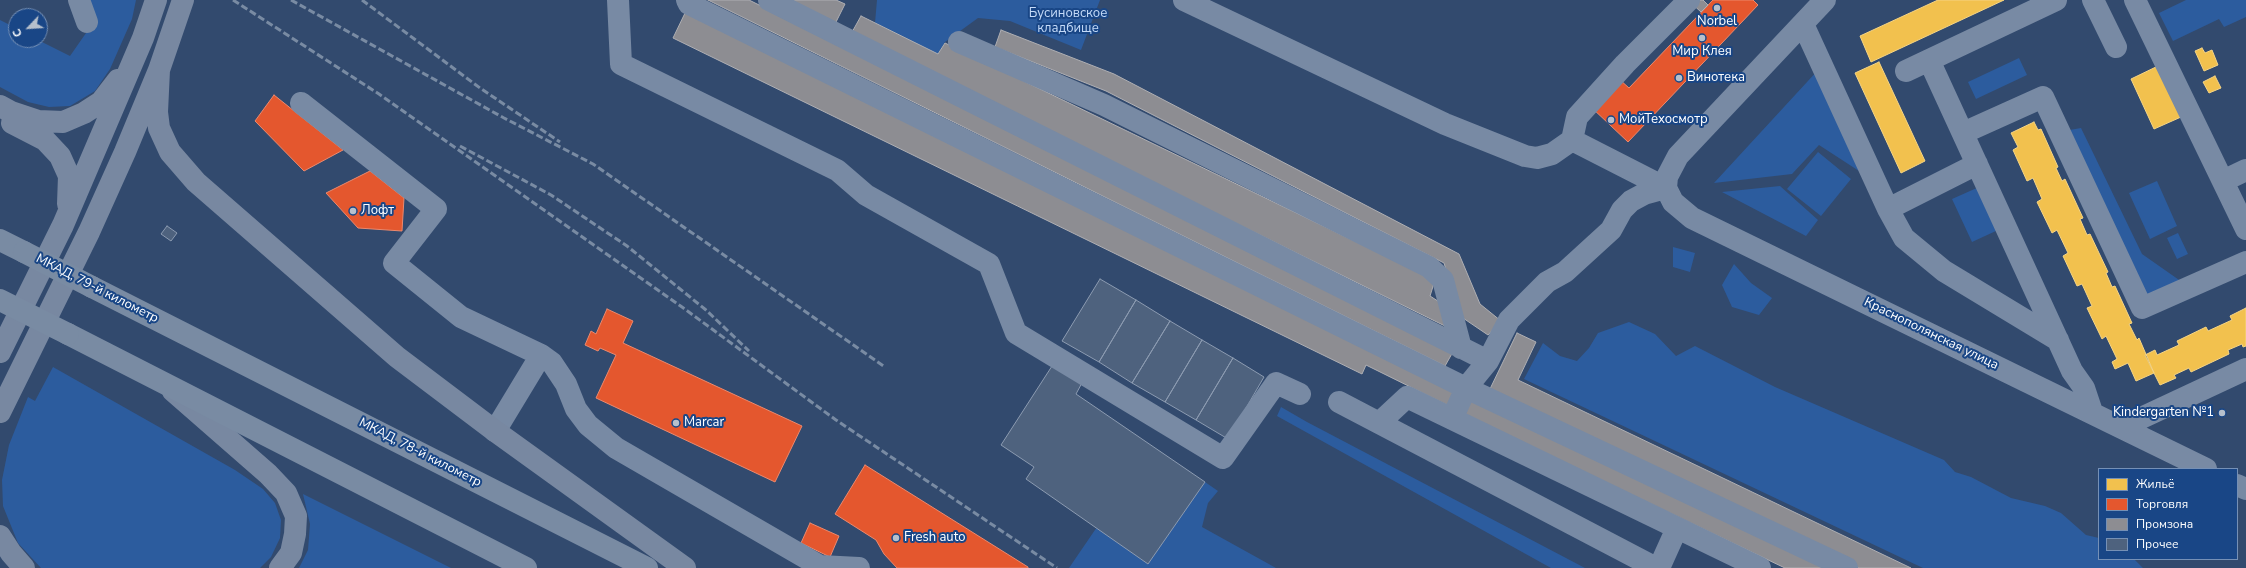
<!DOCTYPE html>
<meta charset="utf-8">
<style>
body{margin:0}
#map{position:relative;width:2246px;height:568px;overflow:hidden;background:#324a6e;font-family:"Nunito Sans",sans-serif}
canvas{display:block}
.legend{position:absolute;left:2098px;top:468px;width:140px;height:92px;box-sizing:border-box;background:#194686;border:1px solid #7590b6;margin:0;padding:5px 7px;list-style:none;font-size:12px;color:#fff}
.legend li{display:flex;align-items:center;gap:8px;height:20px}
.legend b{width:20px;border:1px solid #7590b6}
.north{position:absolute;left:8px;top:8px;width:40px;height:40px;box-sizing:border-box;background:#194686;border:1px solid #7590b6;border-radius:50%;rotate:245deg;font-size:11px;font-weight:700;line-height:16px;text-align:center;color:#fff}
.north::after{content:'';display:block;margin:auto;width:14px;height:18px;background:#b7c0cc;clip-path:polygon(50% 0,100% 100%,50% 72%,0 100%)}
</style>
<div id="map">
<canvas width="2246" height="568"></canvas>
<ul class="legend">
<li><b style="height:11px;background:#f2c14e"></b>Жильё</li>
<li><b style="height:11px;background:#e4572e"></b>Торговля</li>
<li><b style="height:11px;background:#8d8d92"></b>Промзона</li>
<li><b style="height:11px;background:#4e627e"></b>Прочее</li>
</ul>
<div class="north">С</div>
</div>
<script>
const g = document.querySelector('canvas').getContext('2d');
g.lineJoin = 'round';
function fill(path, color) { g.fillStyle = color; g.fill(path, 'evenodd'); }
const toPath = rows => new Path2D(rows.map(r => 'M' + r).join(''));
function stroke(path, color, width, dash) { g.strokeStyle = color; g.lineWidth = width; g.lineCap = dash ? 'butt' : 'round'; g.setLineDash(dash || []); g.stroke(path); }
function drawText(font, color, halo, rows, align = 'center') {
  g.font = font + ' "Nunito Sans",sans-serif'; g.lineWidth = 4; g.setLineDash([]); g.textBaseline = 'middle'; g.strokeStyle = halo; g.fillStyle = color; for (const [text, x, y, turn = 0] of rows) {
    g.save(); g.translate(x, y); g.rotate((+turn || 0) * Math.PI / 180); g.textAlign = isNaN(turn) ? turn : align; if (halo) g.strokeText(text, 0, 0); g.fillText(text, 0, 0); g.restore();
  }
}
fill(toPath([
 [88,0,136,0,132,19,110,69,95,91,70,106,49,107,28,102,0,87,0,20,16,28,16,40,38,40,70,56,93,23],
 [877,0,1100,0,1081,50,1010,21,978,18,945,42,938,54,875,23],
 [2186,0,2246,0,2246,17,2224,27,2219,19,2173,41,2159,13],
 [2019,58,2027,75,1976,99,1968,82],
 [1819,69,1859,171,1819,145,1792,174,1714,183],
 [2081,128,2142,254,2182,282,2143,299,2064,131],
 [1818,152,1851,179,1821,216,1787,189],
 [2157,181,2177,226,2150,239,2129,193],
 [1780,186,1818,220,1806,236,1722,192],
 [1979,187,1998,230,1972,242,1952,199],
 [2178,233,2188,254,2177,259,2167,238],
 [1673,247,1695,253,1690,272,1673,267],
 [1734,264,1751,283,1772,298,1759,315,1732,307,1722,285],
 [1629,322,1655,334,1676,356,1695,346,1775,387,1944,460,1955,472,1971,477,2011,498,2045,506,2061,513,2086,535,2099,538,2099,559,2134,559,2143,568,1923,568,1524,379,1543,343,1560,356,1577,361,1589,348,1598,333],
 [53,367,235,470,263,489,275,503,281,520,280,538,271,557,260,568,41,568,18,543,3,506,2,480,9,445,28,397,35,401],
 [1281,407,1307,422,1585,568,1551,568,1277,416],
 [1205,482,1218,491,1208,503,1202,527,1276,568,1069,568,1097,527,1148,563],
 [303,494,451,568,299,568,308,550,310,524]
]), '#2c5c9e');
const homes = toPath([
 [1938,0,2004,0,1871,62,1860,36,1938,0],
 [2202,48,2205,53,2212,50,2218,65,2204,71,2195,51,2202,48],
 [1879,62,1925,161,1901,173,1855,73,1879,62],
 [2158,66,2181,117,2154,129,2131,79,2158,66],
 [2215,76,2221,88,2209,93,2203,82,2215,76],
 [2034,122,2038,130,2041,129,2058,167,2056,168,2062,181,2065,179,2083,218,2080,219,2087,235,2090,234,2108,272,2106,273,2112,287,2115,286,2132,323,2129,324,2137,340,2139,338,2154,373,2136,381,2128,363,2115,369,2112,362,2117,359,2106,336,2102,339,2087,308,2092,306,2082,284,2077,286,2063,256,2068,253,2057,230,2052,233,2037,202,2042,199,2033,178,2027,181,2013,150,2018,147,2011,133,2034,122],
 [2246,308,2246,346,2243,347,2242,344,2228,350,2229,354,2191,372,2189,368,2174,375,2176,378,2160,385,2145,355,2155,350,2157,355,2179,345,2177,341,2206,327,2208,331,2232,320,2230,316,2246,308]
]);
fill(homes, '#f2c14e');
stroke(homes, '#f6d483', 1);
const shops = toPath([
 [1713,0,1753,0,1758,5,1628,142,1591,107,1619,79,1629,88,1713,0],
 [274,95,343,150,304,171,255,121,274,95],
 [370,171,404,198,402,231,358,228,326,193,370,171],
 [607,309,633,321,623,343,802,426,775,482,596,398,616,355,600,348,598,351,585,345,591,331,596,334,607,309],
 [865,465,1028,567,1028,568,897,568,884,554,876,540,835,514,865,465],
 [810,523,839,536,830,557,801,543,810,523]
]);
fill(shops, '#e4572e');
stroke(shops, '#ec896d', 1);
const industry = toPath([
 [708,0,749,0,1454,350,1445,366,708,0],
 [780,0,836,0,845,4,835,24,780,0],
 [1688,0,1703,0,1708,5,1701,12,1688,0],
 [687,9,1461,387,1451,407,1366,365,1362,374,673,38,687,9],
 [861,16,938,54,945,43,1435,280,1430,296,1444,305,1445,326,851,34,861,16],
 [1001,30,1114,74,1459,254,1480,304,1501,321,1488,335,1460,316,1444,263,1106,91,995,47,1001,30],
 [1517,333,1536,342,1518,380,1911,568,1859,568,1489,391,1517,333],
 [1468,397,1825,568,1785,568,1460,413,1468,397]
]);
fill(industry, '#8d8d92');
stroke(industry, '#afafb3', 1);
const building = toPath([
 [167,226,177,233,171,241,161,234,167,226],
 [1100,279,1136,300,1099,362,1062,341,1100,279],
 [1136,300,1170,321,1132,383,1099,362,1136,300],
 [1170,321,1202,340,1165,402,1132,383,1170,321],
 [1202,340,1233,358,1196,420,1165,402,1202,340],
 [1233,358,1264,377,1228,439,1196,420,1233,358],
 [1054,363,1083,381,1076,394,1205,482,1148,564,1026,479,1034,467,1001,445,1054,363]
]);
fill(building, '#4e627e');
stroke(building, '#8c9bb1', 1);
stroke(toPath([
 [79,0,87,22],
 [618,0,621,64,837,170,866,195,989,264,1016,333,1223,458,1276,383,1300,394],
 [687,0,689,4,1466,388,1847,568],
 [769,0,1488,361],
 [1184,0,1445,124,1525,156,1537,158,1552,154,1572,140,1666,188],
 [1825,0,1678,156,1667,177,1666,188,1673,202,1692,218,2206,469],
 [2093,0,2116,47],
 [2135,0,2246,229],
 [1803,24,1888,209],
 [959,42,1104,105,1429,267,1443,280,1461,348],
 [1929,60,2072,371,2084,388,2092,412],
 [1906,71,2056,0],
 [301,103,436,209,394,263,461,317,541,355,552,363,566,384,576,409,588,425,616,448,820,566,859,568],
 [1963,133,2043,97,2142,308,2246,262],
 [1572,140,1577,117,1625,64,1689,0],
 [1977,164,1888,209,1904,238,1944,271,2058,340],
 [2223,181,2246,170],
 [1339,402,1656,568],
 [1452,419,1466,388,1488,361,1509,320,1547,282,1565,272,1611,230,1622,210,1631,201,1644,194,1666,188],
 [1379,423,1407,397,1760,568],
 [2122,427,2246,369],
 [495,431,541,355],
 [2237,485,2246,489],
 [1659,568,1677,528]
]), '#788aa4', 22);
stroke(toPath([
 [159,70,157,112,159,128,170,152,196,182,397,357,495,431,685,568],
 [0,106,11,112,38,121,63,122,84,113,101,102,118,80],
 [12,123,45,140,60,156,69,176,68,204],
 [0,352,63,225,143,38,156,0],
 [173,391,268,474,286,493,296,516,295,534,291,553,280,568],
 [0,412,89,232,125,152,159,70,183,0],
 [0,536,11,553,24,568]
]), '#7888a1', 22);
stroke(toPath([
 [0,240,24,252],
 [92,287,647,568],
 [68,334,526,568]
]), '#798ba3', 22);
stroke(toPath([
 [233,0,379,94,682,307,836,420,1057,568],
 [291,0,504,118,593,164,885,367],
 [362,0,480,88,560,142],
 [460,146,551,195,627,246,706,310,749,351]
]), '#798ba3', 3, [7, 3]);
stroke(toPath([
 [24,252,92,287],
 [0,300,68,334]
]), '#798ba3', 22);
for (const [x, y, r, color] of [
 [1717,8,4,"#b7c0cc"],
 [1702,38,4,"#b7c0cc"],
 [1679,78,4,"#b7c0cc"],
 [1611,120,4,"#b7c0cc"],
 [353,211,4,"#b7c0cc"],
 [2222,413,4,"#b7c0cc"],
 [676,423,4,"#b7c0cc"],
 [896,538,4,"#b7c0cc"]
]) { const dot = new Path2D(); dot.arc(x, y, r, 0, 2 * Math.PI); g.fillStyle = color; g.fill(dot); stroke(dot, '#194686', 1.5); }
drawText('13px', '#c5dbf9', '#194686', [
 ["Бусиновское",1068,14],
 ["кладбище",1068,29]
]);
drawText('13px', '#fff', '#194686', [
 ["Norbel",1717,22,"center"],
 ["Мир Клея",1702,52,"center"],
 ["Винотека",1687,78],
 ["МойТехосмотр",1619,120],
 ["Лофт",361,211],
 ["Kindergarten №1",2214,413,"right"],
 ["Marcar",684,423],
 ["Fresh auto",904,538]
], 'left');
drawText('13px', '#fff', '#194686', [
 ["МКАД, 79-й километр",97,289,27],
 ["Краснополянская улица",1931,334,26],
 ["МКАД, 78-й километр",420,453,27]
]);
</script>
